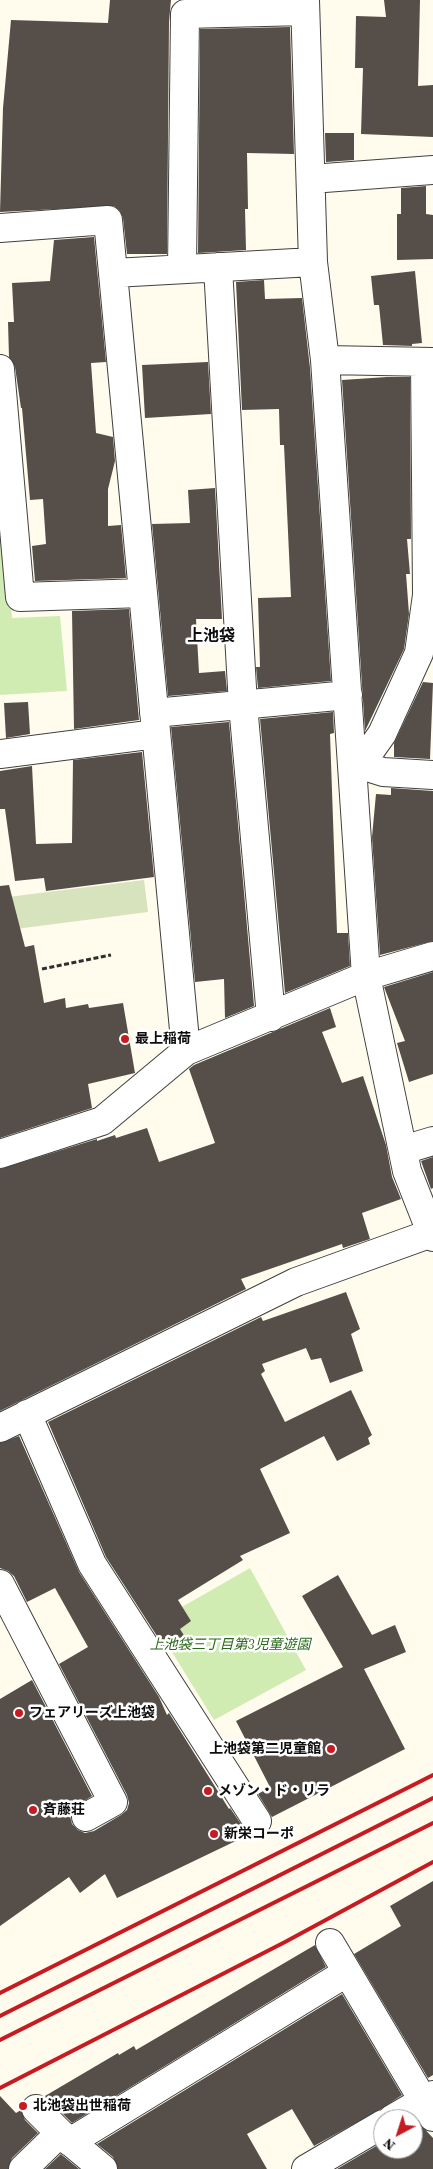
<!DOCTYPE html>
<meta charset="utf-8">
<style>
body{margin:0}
#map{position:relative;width:433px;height:2169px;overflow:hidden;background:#fffced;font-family:"Source Serif 4",serif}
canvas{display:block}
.north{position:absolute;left:373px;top:2109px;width:50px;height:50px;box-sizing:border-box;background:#fff;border:1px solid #9e9e9e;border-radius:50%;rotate:220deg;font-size:14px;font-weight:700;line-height:20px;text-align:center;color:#0d0d0d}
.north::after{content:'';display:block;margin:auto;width:18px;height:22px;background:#c71a21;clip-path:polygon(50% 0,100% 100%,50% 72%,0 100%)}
</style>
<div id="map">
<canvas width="433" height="2169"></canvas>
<div class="north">N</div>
</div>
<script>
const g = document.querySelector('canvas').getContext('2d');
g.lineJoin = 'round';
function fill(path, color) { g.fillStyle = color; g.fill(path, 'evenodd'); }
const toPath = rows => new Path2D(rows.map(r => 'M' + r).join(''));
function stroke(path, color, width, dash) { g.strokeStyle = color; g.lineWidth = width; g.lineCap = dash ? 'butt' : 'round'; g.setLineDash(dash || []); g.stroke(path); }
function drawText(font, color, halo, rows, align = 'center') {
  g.font = font + ' "Source Serif 4","Noto Sans JP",serif'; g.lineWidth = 5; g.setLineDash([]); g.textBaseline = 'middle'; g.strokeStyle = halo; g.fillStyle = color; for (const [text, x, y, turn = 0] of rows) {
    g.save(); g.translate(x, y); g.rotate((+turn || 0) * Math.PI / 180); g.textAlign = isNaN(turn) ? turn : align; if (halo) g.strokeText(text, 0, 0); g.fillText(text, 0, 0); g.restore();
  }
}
fill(toPath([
 [0,517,3,517,12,618,60,616,67,691,0,695],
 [250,1568,306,1670,214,1720,154,1623]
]), '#d0ecb3');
fill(toPath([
 [144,880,148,912,0,931,0,898]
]), '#d6e3bc');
fill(toPath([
 [110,0,171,0,169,22,167,254,127,254,123,218,120,211,114,206,0,212,3,108,11,20,108,23],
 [384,0,420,0,418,86,433,85,433,137,361,134,363,68,355,68,356,16,386,17],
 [290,27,294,154,247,153,248,209,245,209,246,250,198,253,200,29],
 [325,133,354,133,354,160,326,162],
 [426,186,426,214,433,215,433,259,397,260,397,214,401,214,401,188],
 [94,237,106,362,91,363,96,433,113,437,115,461,108,489,108,526,121,525,126,578,35,581,32,546,46,544,43,499,30,500,22,408,21,408,15,367,9,357,8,322,14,322,12,283,50,281,54,240],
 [415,271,422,343,412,344,412,346,383,345,379,305,374,305,371,276],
 [264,280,265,299,302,298,310,368,331,681,258,688,256,667,260,667,258,598,291,597,284,445,280,445,279,409,242,410,236,282],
 [208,362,211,414,145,418,142,365],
 [387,377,410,377,411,539,407,539,410,574,406,574,409,614,404,649,365,731,342,380],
 [215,488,222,619,196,619,199,673,225,671,227,691,168,696,152,524,190,523,188,490],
 [129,609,139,720,74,729,72,611],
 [423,682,433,683,430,759,394,757,394,743],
 [28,702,30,734,6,738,4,703],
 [333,712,334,733,330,734,337,933,348,933,350,966,285,993,260,719],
 [229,722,254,1006,225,1018,224,979,195,982,171,727],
 [142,752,154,877,46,891,44,878,15,881,5,809,0,809,0,771,32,766,36,844,72,843,73,760],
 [391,788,433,791,433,941,380,955,372,837,376,794,391,795],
 [9,885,25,947,34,945,44,1003,65,998,66,1008,88,1004,89,1008,123,1003,135,1073,88,1084,92,1108,0,1138,0,886],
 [433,972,433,1074,409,1082,397,1043,405,1041,384,987],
 [330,1008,336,1027,322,1032,342,1083,363,1076,386,1145,392,1177,401,1199,362,1213,370,1239,343,1248,342,1244,241,1279,246,1289,0,1411,0,1169,97,1139,97,1141,115,1135,116,1138,147,1128,159,1162,215,1143,189,1069,194,1065],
 [433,1157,433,1188,431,1189,421,1161],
 [346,1292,360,1329,351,1334,363,1371,330,1383,321,1358,311,1360,306,1348,262,1364,265,1371,261,1374,285,1422,351,1390,372,1435,368,1438,370,1444,337,1461,324,1436,260,1469,290,1533,240,1556,243,1560,178,1600,191,1621,180,1629,185,1637,166,1650,106,1557,48,1422,261,1317,263,1321],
 [19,1436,79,1572,159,1697,167,1715,169,1713,229,1809,230,1808,245,1830,242,1832,244,1837,117,1898,105,1874,80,1893,69,1877,0,1926,0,1699,32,1680,92,1796,72,1809,70,1816,72,1824,78,1830,85,1833,94,1831,121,1815,127,1810,129,1803,127,1795,59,1664,88,1647,55,1588,27,1602,14,1576,8,1571,0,1568,0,1443],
 [338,1575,372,1635,395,1625,406,1652,364,1669,405,1749,272,1817,258,1794,270,1787,236,1721,343,1667,302,1596],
 [433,1881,433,2075,428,2078,354,1954,401,1926,390,1906],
 [315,1945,326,1967,72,2123,45,2096,118,2053,119,2055,134,2046,136,2050],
 [342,1994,402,2095,381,2109,314,2146,292,2109,247,2134,267,2169,118,2169,113,2157,97,2144],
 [0,2096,16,2113,21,2110,25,2120,38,2133,12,2158,8,2169,0,2169],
 [418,2122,433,2138,433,2169,337,2169,383,2142,383,2149,413,2149,413,2125],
 [61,2154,62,2155,79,2169,45,2169]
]), '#564e48');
const minor = toPath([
 [305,0,313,262,325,360,366,976,407,1171,433,1237],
 [311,179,433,170],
 [0,228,108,220,186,1051],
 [218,267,243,705,271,1017],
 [182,269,185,14,305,11],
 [114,273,313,262],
 [325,360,433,362],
 [0,369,20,597,143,593],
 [154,713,348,695],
 [0,754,156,734],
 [361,765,383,772,433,775],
 [353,775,382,734,419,653,427,595,425,362],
 [403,1150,433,1141],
 [0,1154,102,1121,186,1051,366,976,433,956],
 [27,1414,92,1564,257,1821],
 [0,1428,296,1282,432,1233],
 [0,1584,113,1802,86,1817],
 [330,1943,433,2117],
 [36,2109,60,2133,103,2169],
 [392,2119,433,2095],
 [70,2142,346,1973],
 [23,2169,60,2133],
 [306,2169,383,2124]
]);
stroke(minor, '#404040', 30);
stroke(toPath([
 [42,969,111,955]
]), '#2f2f2f', 3, [5, 2.5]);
stroke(minor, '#fff', 28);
stroke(toPath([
 [0,1993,433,1775],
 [0,2016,433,1798],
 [0,2040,433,1823],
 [0,2088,285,1942,433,1862]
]), '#c71a21', 4);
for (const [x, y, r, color] of [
 [125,1039,5,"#c71a21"],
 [19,1713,5,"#c71a21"],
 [331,1749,5,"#c71a21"],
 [208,1791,5,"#c71a21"],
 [33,1810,5,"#c71a21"],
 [214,1834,5,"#c71a21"],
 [23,2106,5,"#c71a21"]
]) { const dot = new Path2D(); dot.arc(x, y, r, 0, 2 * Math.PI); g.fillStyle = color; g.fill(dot); stroke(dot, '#fff', 2); }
drawText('bold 14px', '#0d0d0d', '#fff', [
 ["最上稲荷",135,1039],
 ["フェアリーズ上池袋",29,1713],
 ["上池袋第二児童館",321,1749,"right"],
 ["メゾン・ド・リラ",218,1791],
 ["斉藤荘",43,1810],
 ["新栄コーポ",224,1834],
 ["北池袋出世稲荷",33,2106]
], 'left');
drawText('italic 14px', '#286918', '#fff', [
 ["上池袋三丁目第3児童遊園",230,1645]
]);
drawText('bold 16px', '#0d0d0d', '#fff', [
 ["上池袋",211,637]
]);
</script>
